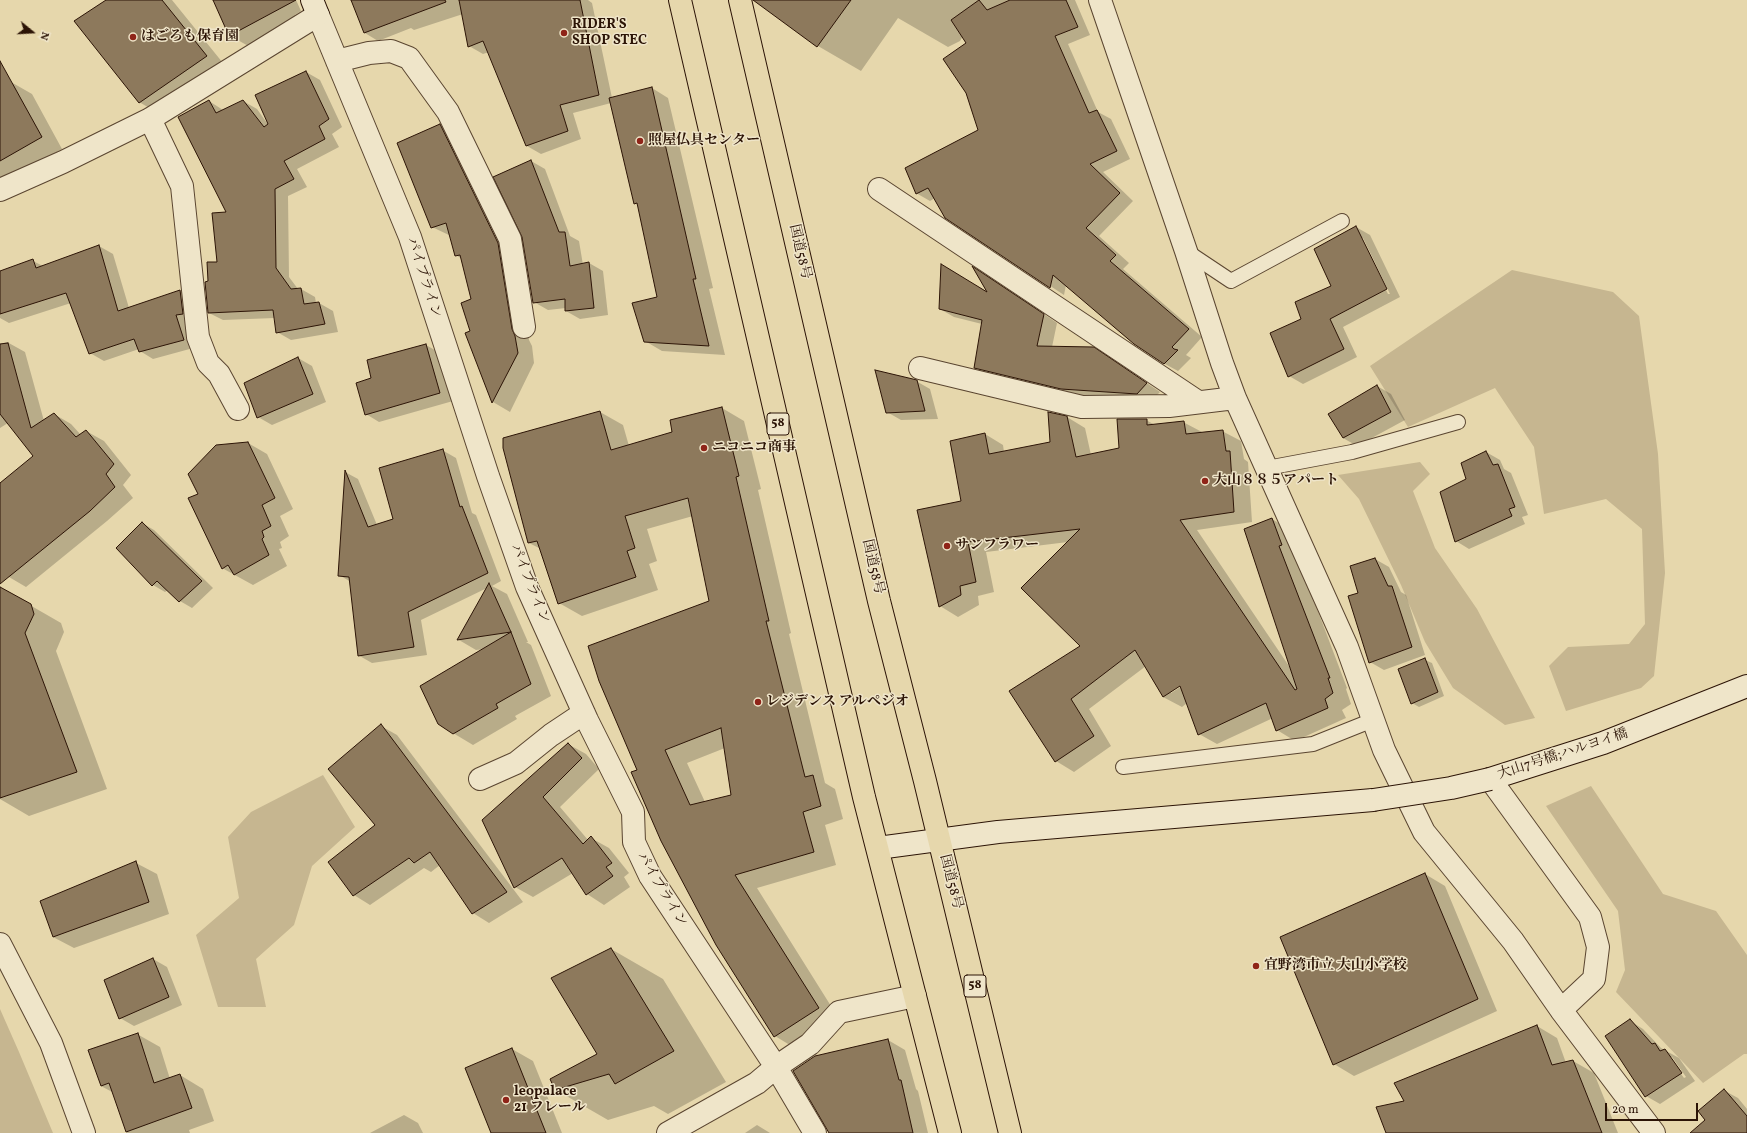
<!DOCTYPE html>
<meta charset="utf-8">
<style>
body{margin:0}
#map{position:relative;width:1747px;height:1133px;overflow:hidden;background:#e6d7ac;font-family:Vollkorn,serif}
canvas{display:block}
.north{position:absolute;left:12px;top:12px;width:40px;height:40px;-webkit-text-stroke:3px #efe5c9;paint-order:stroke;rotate:108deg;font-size:11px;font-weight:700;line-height:16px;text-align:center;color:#2c1406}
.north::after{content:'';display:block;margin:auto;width:14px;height:18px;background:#2c1406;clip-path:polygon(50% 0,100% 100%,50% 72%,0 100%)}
.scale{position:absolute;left:1605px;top:1103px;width:93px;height:18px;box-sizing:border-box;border:2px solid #2c1406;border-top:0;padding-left:5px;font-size:12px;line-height:14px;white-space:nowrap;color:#2c1406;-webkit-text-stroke:3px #efe5c9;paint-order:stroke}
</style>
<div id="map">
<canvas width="1747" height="1133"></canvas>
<div class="north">N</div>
<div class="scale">20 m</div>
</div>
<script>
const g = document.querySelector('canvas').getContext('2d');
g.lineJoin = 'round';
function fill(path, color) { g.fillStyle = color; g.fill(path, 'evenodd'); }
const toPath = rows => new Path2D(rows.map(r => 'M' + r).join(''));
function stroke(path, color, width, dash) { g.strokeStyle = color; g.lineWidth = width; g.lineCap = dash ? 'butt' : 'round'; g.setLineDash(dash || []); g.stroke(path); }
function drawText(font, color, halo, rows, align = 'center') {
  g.font = font + ' Vollkorn,"Noto Serif JP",serif'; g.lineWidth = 3; g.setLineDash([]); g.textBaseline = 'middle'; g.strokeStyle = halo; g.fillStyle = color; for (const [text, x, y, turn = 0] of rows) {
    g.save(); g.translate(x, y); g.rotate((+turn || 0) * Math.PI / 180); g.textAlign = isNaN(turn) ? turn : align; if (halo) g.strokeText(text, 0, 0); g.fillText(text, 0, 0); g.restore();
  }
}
fill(toPath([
 [1512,270,1613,292,1639,316,1658,454,1665,573,1654,676,1641,688,1566,711,1549,666,1568,647,1629,644,1645,624,1642,529,1606,499,1544,514,1534,447,1495,388,1408,427,1370,366],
 [1420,462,1430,474,1413,491,1435,548,1477,609,1535,718,1505,725,1453,688,1425,642,1401,585,1359,499,1338,475],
 [323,775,355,827,312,866,294,925,256,959,266,1007,218,1007,196,935,239,898,228,837,251,812],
 [1591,786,1663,894,1716,911,1747,955,1747,1054,1744,1054,1703,1083,1616,992,1625,970,1618,911,1546,806],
 [0,1009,19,1052,53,1133,0,1133]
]), '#c6b690');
fill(toPath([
 [108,0,172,0,227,68,160,114,139,102],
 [214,0,296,0,301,11,295,15,298,21,250,47,229,35],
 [352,0,588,0,592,3,612,98,652,88,668,98,713,288,709,289,725,355,662,351,645,341,658,298,638,205,635,203,611,103,573,113,581,139,541,154,527,146,489,52,483,54,469,46,463,14,414,30,411,28,378,41,365,33],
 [783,0,1075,0,1090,35,1068,44,1098,112,1111,119,1130,159,1103,172,1133,201,1099,236,1129,263,1123,269,1202,337,1186,355,1191,358,1178,371,1165,364,1135,344,1066,285,1064,295,946,217,935,198,930,201,916,193,979,130,967,43,963,36,960,41,948,47,898,18,861,71,818,46,773,14],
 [306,72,320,80,342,127,332,134,339,147,297,169,307,187,288,196,289,277,298,289,301,289,315,297,316,303,319,303,333,311,338,332,291,340,277,332,275,318,223,320,209,313,209,282,218,263,227,213,209,101,223,110,243,101,257,109,267,123],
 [11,82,32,94,62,149,6,181,0,178,0,88],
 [440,125,457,135,515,253,529,340,532,346,534,363,510,412,493,402,466,333,471,332,473,299,462,259,456,255,451,236,432,227],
 [531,161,545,169,570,236,579,241,583,265,589,263,603,271,608,315,580,319,566,311,566,308,548,310,534,302],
 [1356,227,1370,235,1400,297,1343,327,1357,357,1303,384,1289,376,1271,333,1302,320,1332,287],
 [1360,238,1363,238,1390,294,1388,294],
 [99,246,113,254,129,308,180,291,194,299,197,347,153,359,140,351,139,349,104,361,90,353,71,303,9,323,0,318,0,272,33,261,43,266],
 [986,275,1057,323,1052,347,1108,357,1160,392,1151,401,1076,397,989,376,975,368,982,324,954,317,940,309,989,294],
 [7,342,25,352,44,421,54,414,71,424,81,435,86,431,104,441,131,475,123,485,133,498,107,521,26,587,9,577,0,567,0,484,34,456,8,423,0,428,0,344],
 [426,345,440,353,453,401,379,422,366,414,373,379],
 [298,358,312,366,326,402,272,425,258,417],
 [916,381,930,389,938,419,901,420,887,412],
 [1377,386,1391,394,1405,420,1357,446,1343,438],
 [722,408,744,421,761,489,758,490,791,633,789,634,825,783,835,789,843,819,825,825,836,865,757,888,841,1022,798,1050,775,1036,717,944,638,770,710,601,693,516,647,529,657,561,649,564,658,590,582,616,559,603,541,549,529,543,600,412,623,425,629,446,674,432],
 [725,748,732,796,705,802,687,763],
 [1067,417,1085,428,1091,455,1120,448,1146,420,1155,425,1183,422,1202,432,1222,431,1241,441,1244,459,1248,462,1252,522,1197,530,1291,669,1272,519,1290,530,1297,556,1347,688,1346,689,1351,704,1342,710,1346,718,1295,741,1277,730,1273,718,1217,744,1199,734,1187,703,1182,707,1163,697,1146,666,1089,709,1111,746,1074,772,1056,761,1011,692,1081,646,1068,542,986,552,994,592,978,596,979,605,958,617,940,606,962,502,985,434,1003,445,1004,452,1051,442],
 [1184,683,1185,684,1171,693,1171,691],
 [248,443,267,454,293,509,280,516,289,536,280,542,282,548,279,549,287,566,253,585,222,568,199,494],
 [442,450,456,458,472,513,476,515,501,581,492,586,507,594,528,642,526,642,531,645,551,696,515,716,517,719,473,745,453,733,485,649,476,650,459,640,487,588,421,620,427,655,372,663,358,655,351,582,339,575,345,472,358,479,377,525,394,519],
 [1486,452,1500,460,1504,469,1511,473,1528,515,1522,517,1525,524,1469,549,1456,541,1467,479],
 [142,523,154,530,213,588,192,608,180,601,168,590,165,592,153,585],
 [1375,559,1389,567,1401,592,1406,595,1425,655,1384,670,1370,662,1359,593],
 [2,589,61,623,64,632,56,651,107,789,29,816,0,799,0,590],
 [1425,660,1432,663,1444,696,1419,707,1412,703],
 [381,726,397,735,523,902,489,923,473,913,440,865,431,872,424,868,370,905,354,895,376,826],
 [568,744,586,754,599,769,560,807,588,840,591,838,609,848,629,873,624,877,630,887,604,905,587,894,573,873,533,897,515,887,484,820],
 [136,863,157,874,169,914,74,948,53,937],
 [1425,874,1445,886,1497,1011,1354,1076,1334,1064],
 [611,949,663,979,726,1082,668,1114,654,1106,608,1120,556,1090,598,1055],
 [153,959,167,967,182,1005,134,1026,120,1018],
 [1630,1021,1643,1029,1661,1048,1679,1058,1695,1081,1660,1104,1646,1096],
 [1669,1057,1672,1057,1686,1077,1684,1078],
 [1537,1026,1557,1038,1566,1063,1573,1061,1594,1073,1618,1133,1387,1133,1406,1102],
 [137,1034,160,1047,170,1079,180,1075,203,1089,214,1121,189,1130,190,1133,127,1133,114,1093,101,1086],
 [888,1040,905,1050,916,1089,918,1091,928,1133,830,1133],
 [512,1049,533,1061,562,1133,492,1133],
 [1725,1091,1738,1098,1747,1109,1747,1133,1692,1133,1706,1120],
 [404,1115,418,1123,423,1133,370,1133],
 [757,1125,770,1133,745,1133]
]), '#0003');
const building = toPath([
 [106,0,162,0,207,56,139,103,74,21,106,0],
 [213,0,296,0,229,36,213,0],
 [351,0,445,0,446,2,364,33,351,0],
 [459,0,580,0,599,95,560,105,568,131,526,146,483,41,468,47,459,0],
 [753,0,851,0,817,47,753,0],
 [979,0,987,10,1010,0,1066,0,1078,27,1055,36,1089,113,1097,110,1117,151,1090,164,1120,193,1086,228,1116,255,1110,261,1189,329,1172,347,1174,349,1178,350,1164,364,1134,344,1053,275,1050,288,945,218,928,188,916,194,905,168,978,130,966,93,943,59,966,43,951,20,979,0],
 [0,61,42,137,0,161,0,61],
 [306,71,329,119,319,126,325,139,284,161,294,179,275,189,276,268,291,289,301,288,304,304,319,302,325,324,276,333,273,310,208,313,205,282,208,281,207,262,217,262,212,213,226,212,178,117,209,100,216,113,243,100,264,127,268,124,255,95,306,71],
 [652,87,696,279,693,279,709,346,644,342,632,303,657,297,637,203,634,204,609,98,652,87],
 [440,124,498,243,512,329,515,336,518,353,492,403,465,333,470,331,461,303,471,299,460,255,455,256,446,223,431,228,397,143,440,124],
 [531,160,559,232,565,232,570,266,589,262,594,308,565,311,565,299,533,303,522,237,493,177,531,160],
 [1356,226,1387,289,1330,319,1344,349,1288,377,1270,333,1301,319,1295,302,1331,286,1314,249,1356,226],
 [99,245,118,311,180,290,183,314,176,315,184,340,139,352,134,339,89,354,66,293,0,314,0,271,33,259,36,268,99,245],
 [941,264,987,292,972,266,1044,314,1037,346,1094,347,1147,383,1137,394,1061,389,974,368,982,320,939,309,941,264],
 [8,343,31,428,54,413,76,437,86,430,114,464,106,474,115,487,90,511,0,584,0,483,33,456,0,414,0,344,8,343],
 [426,344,440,393,365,415,356,383,371,378,367,360,426,344],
 [298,357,313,394,257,418,244,383,298,357],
 [875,370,917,380,925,411,886,413,875,370],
 [1377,385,1391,412,1343,438,1328,414,1377,385],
 [722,407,739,476,736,477,769,621,766,621,805,777,813,775,821,806,803,812,814,852,735,875,819,1008,774,1037,716,945,661,841,631,772,637,770,599,681,588,646,709,601,688,498,625,516,635,548,627,551,636,577,558,604,537,541,528,543,503,448,503,438,600,411,611,450,672,432,670,420,722,407],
 [721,728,731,795,690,805,665,750,721,728],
 [1048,412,1067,416,1076,457,1119,448,1117,419,1147,419,1147,425,1184,421,1186,434,1223,430,1226,451,1230,451,1234,512,1180,520,1295,690,1297,689,1244,529,1272,518,1282,545,1279,546,1330,678,1328,678,1333,693,1325,699,1328,708,1276,731,1266,703,1198,735,1180,686,1163,697,1135,650,1071,699,1094,736,1055,762,1009,691,1080,646,1021,588,1080,529,968,542,976,582,960,586,961,595,939,607,917,510,961,501,950,441,985,433,989,454,1050,442,1048,412],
 [248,442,275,498,262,505,271,526,262,531,264,537,262,539,269,555,234,575,228,565,222,569,188,498,198,494,188,474,216,445,248,442],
 [443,449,460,507,462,506,488,573,408,612,414,647,358,656,349,577,338,576,345,470,368,527,393,519,379,468,443,449],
 [1486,451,1493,465,1498,464,1515,507,1509,509,1512,516,1455,542,1440,492,1466,479,1461,463,1486,451],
 [142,522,202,581,179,602,157,581,152,586,116,548,142,522],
 [1375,558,1388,586,1392,586,1412,647,1369,663,1348,596,1358,593,1350,566,1375,558],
 [489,583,511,632,457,640,489,583],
 [0,587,31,604,34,614,25,633,77,772,0,798,0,587],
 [511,632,531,684,496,704,498,708,453,734,438,724,420,686,511,632],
 [1425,658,1438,692,1411,704,1398,669,1425,658],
 [381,724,507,892,472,914,430,852,414,863,409,858,353,896,328,862,375,825,328,769,381,724],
 [568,743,582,758,543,797,583,844,591,836,612,863,606,867,613,876,586,895,562,858,514,888,482,820,568,743],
 [136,861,149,902,53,937,40,901,136,861],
 [1425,873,1478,999,1333,1065,1280,937,1425,873],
 [611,948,674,1051,615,1084,609,1074,555,1090,550,1079,597,1054,551,978,611,948],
 [153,958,169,997,119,1019,104,980,153,958],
 [1630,1019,1652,1044,1655,1043,1660,1051,1665,1049,1682,1073,1645,1097,1605,1036,1630,1019],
 [1537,1025,1552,1065,1573,1060,1602,1133,1386,1133,1376,1107,1404,1101,1394,1083,1537,1025],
 [138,1033,154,1083,180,1074,192,1108,126,1132,109,1083,101,1086,88,1050,138,1033],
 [888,1039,899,1080,901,1080,913,1133,829,1133,793,1071,815,1056,888,1039],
 [512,1048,546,1133,491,1133,465,1068,512,1048],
 [1724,1089,1747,1116,1747,1133,1690,1133,1705,1120,1698,1111,1724,1089]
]);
fill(building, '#8d795c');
stroke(building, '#2c1406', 1);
const lane = toPath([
 [1186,251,1231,281,1342,221],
 [1267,468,1352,452,1458,422],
 [1123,767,1313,744,1373,720]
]);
const street = toPath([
 [1100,0,1186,251,1222,363,1235,398,1347,647,1384,750,1424,832,1513,941,1561,1010,1654,1133],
 [337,61,369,53,391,51,409,58,448,112,510,239,524,327],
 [150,119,182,186,198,337,208,363,219,374,238,409],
 [879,189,1198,402],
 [0,190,63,162,150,119,318,15,410,237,488,476,527,587,587,720,633,812,634,842,650,876,776,1067,815,1133],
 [920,368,1082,407,1169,406,1235,398],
 [480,779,516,763,551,735,584,713],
 [1490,779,1590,917,1598,947,1594,979,1561,1010],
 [0,944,51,1043,84,1133],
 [668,1133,757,1083,776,1067,810,1044,839,1012,915,996]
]);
const secondary = toPath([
 [312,0,318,15],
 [1490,779,1603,743,1747,686],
 [878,848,998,832,1373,800]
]);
const highway = toPath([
 [680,0,864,797,950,1133],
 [740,0,879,601,925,781,1010,1133]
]);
stroke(lane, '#5a4530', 16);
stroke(street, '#5a4530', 24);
stroke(secondary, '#2c1406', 24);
stroke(highway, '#2c1406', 24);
stroke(lane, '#efe5c9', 14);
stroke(street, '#efe5c9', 22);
stroke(secondary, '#efe5c9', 22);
stroke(highway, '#e6d7ac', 22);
const secondaryBridge = toPath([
 [1373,800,1451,788,1490,779]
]);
stroke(secondaryBridge, '#2c1406', 24, []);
stroke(secondaryBridge, '#efe5c9', 22);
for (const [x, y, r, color] of [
 [564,33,4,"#8f2418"],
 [133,37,4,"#8f2418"],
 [640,141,4,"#8f2418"],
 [704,448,4,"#8f2418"],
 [1205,481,4,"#8f2418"],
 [947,546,4,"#8f2418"],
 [758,702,4,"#8f2418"],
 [1256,966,4,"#8f2418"],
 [506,1100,4,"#8f2418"]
]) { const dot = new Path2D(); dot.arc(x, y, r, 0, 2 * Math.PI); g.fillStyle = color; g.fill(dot); stroke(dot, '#efe5c9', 1.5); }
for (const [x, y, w] of [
 [778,424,22],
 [975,986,22]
]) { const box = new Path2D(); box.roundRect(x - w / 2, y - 11, w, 22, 3); g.fillStyle = '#efe5c9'; g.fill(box); stroke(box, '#2c1406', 1); }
drawText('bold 13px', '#2c1406', null, [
 ["58",778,424],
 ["58",975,986]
]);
drawText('bold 14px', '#2c1406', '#efe5c9', [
 ["RIDER'S",572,25],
 ["SHOP STEC",572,41],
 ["はごろも保育園",141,37],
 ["照屋仏具センター",648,141],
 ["ニコニコ商事",712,448],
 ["大山８８５アパート",1213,481],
 ["サンフラワー",955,546],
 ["レジデンス アルペジオ",766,702],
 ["宜野湾市立 大山小学校",1264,966],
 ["leopalace",514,1092],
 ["21 フレール",514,1108]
], 'left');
drawText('14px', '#2c1406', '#efe5c9', [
 ["国道58号",799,252,77],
 ["パイプライン",423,278,72],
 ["国道58号",872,567,77],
 ["パイプライン",529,584,68],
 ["大山7号橋;ハルヨイ橋",1563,755,-18],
 ["国道58号",950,882,76],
 ["パイプライン",661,890,59]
]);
</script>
